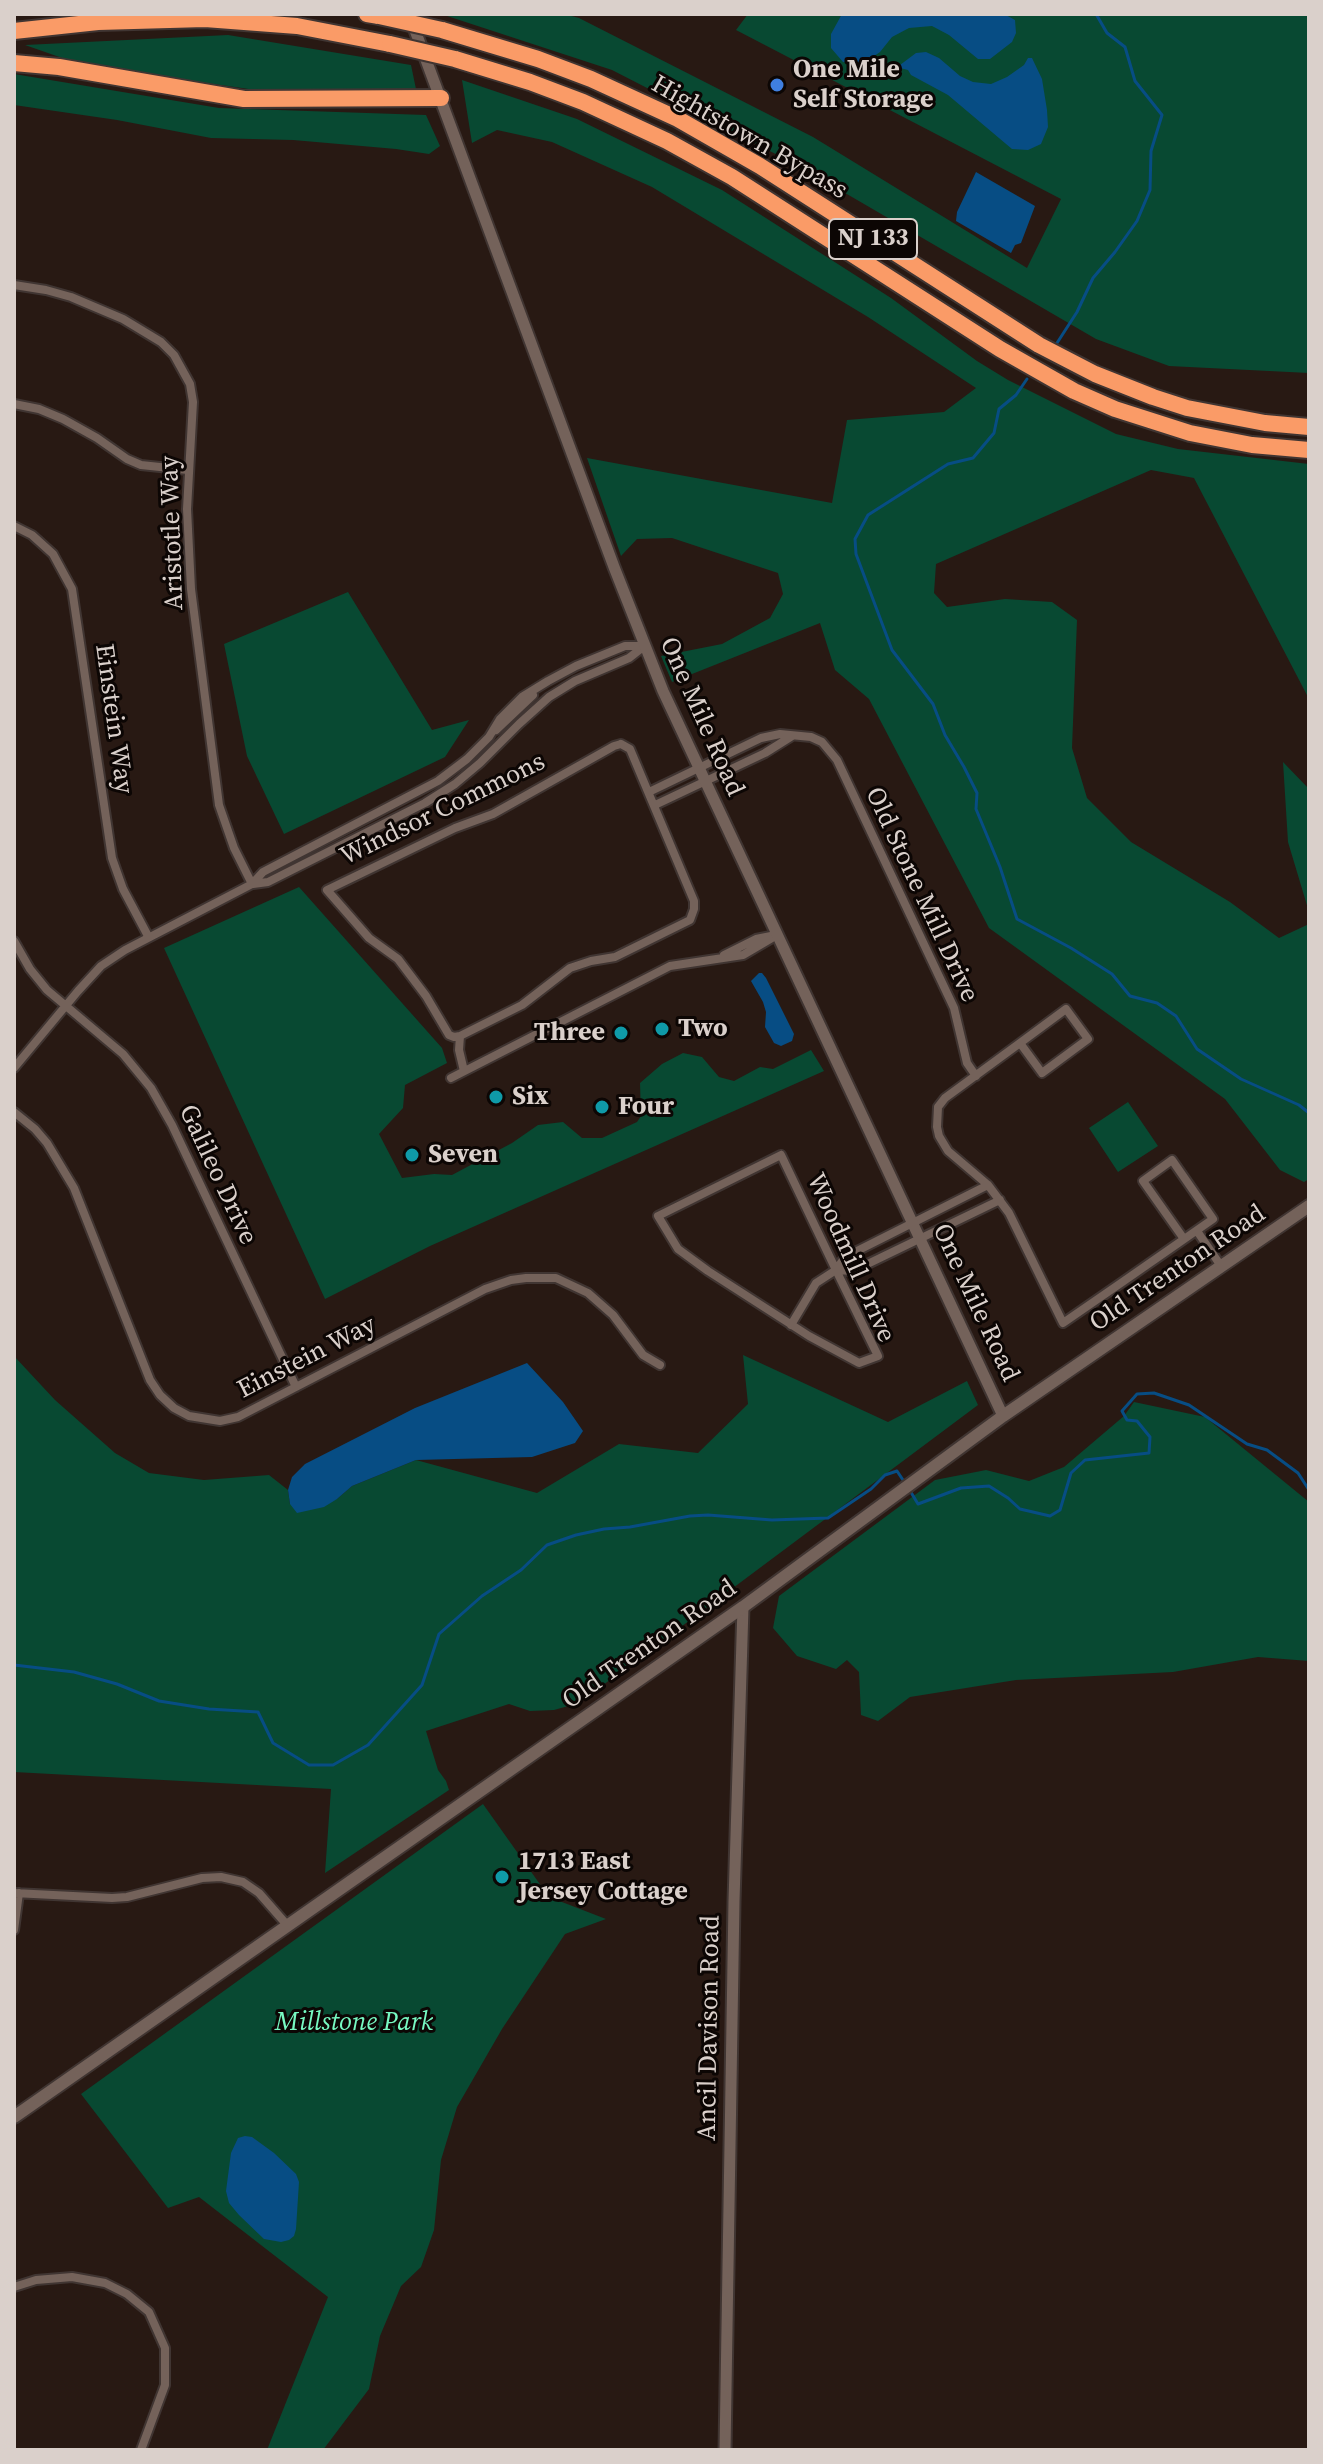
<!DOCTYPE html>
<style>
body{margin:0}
#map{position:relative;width:1323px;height:2464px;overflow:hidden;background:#281913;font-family:"Source Serif 4",serif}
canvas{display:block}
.frame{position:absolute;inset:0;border:16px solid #dad0cb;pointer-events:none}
</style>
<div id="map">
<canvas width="1323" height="2464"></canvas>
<div class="frame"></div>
</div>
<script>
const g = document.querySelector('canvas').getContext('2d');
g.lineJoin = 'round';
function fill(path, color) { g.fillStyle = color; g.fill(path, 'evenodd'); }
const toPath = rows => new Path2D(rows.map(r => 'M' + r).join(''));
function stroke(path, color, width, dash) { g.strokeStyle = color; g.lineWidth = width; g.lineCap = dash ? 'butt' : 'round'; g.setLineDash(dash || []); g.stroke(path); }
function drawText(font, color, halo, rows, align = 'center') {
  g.font = font + ' "Source Serif 4",serif'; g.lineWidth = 6; g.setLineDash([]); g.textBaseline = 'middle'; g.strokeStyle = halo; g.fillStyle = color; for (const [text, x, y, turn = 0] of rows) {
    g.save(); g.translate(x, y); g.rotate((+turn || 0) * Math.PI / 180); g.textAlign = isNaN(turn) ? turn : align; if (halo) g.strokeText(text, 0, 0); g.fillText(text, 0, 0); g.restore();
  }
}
fill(toPath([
 [441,14,564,14,579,18,813,137,1027,268,1061,199,736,30,748,14,1309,14,1309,373,1169,366,1096,339,797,165,612,70],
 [228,35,411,65,416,89,263,91,85,66,25,45],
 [14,74,219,108,426,115,440,146,429,154,396,149,293,140,211,138,117,120,14,105],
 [462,80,577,119,722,190,891,298,977,361,1008,380,1116,434,1178,449,1309,464,1309,699,1194,478,1151,470,936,564,934,593,947,607,1005,599,1052,602,1077,620,1072,748,1087,798,1131,842,1230,902,1279,938,1309,924,1309,1179,1304,1182,1280,1170,1225,1099,989,928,869,699,835,670,820,623,672,682,661,656,722,644,770,618,783,594,778,573,672,538,637,539,621,556,587,458,832,503,847,420,944,412,976,388,868,317,652,187,552,142,497,130,472,143],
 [348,592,432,730,469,720,445,757,284,834,247,756,224,644],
 [1283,762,1309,789,1309,912,1288,842],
 [299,887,442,1048,447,1063,405,1085,403,1108,379,1134,402,1178,434,1174,452,1175,512,1143,538,1125,563,1122,582,1138,602,1138,637,1122,641,1116,640,1083,662,1064,683,1053,702,1057,719,1077,734,1081,760,1067,773,1069,811,1050,824,1071,430,1246,325,1299,164,948],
 [1128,1102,1158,1146,1118,1172,1089,1128],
 [743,1355,888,1422,967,1381,978,1405,579,1703,554,1710,530,1711,509,1704,426,1731,438,1770,446,1781,449,1790,325,1873,331,1789,14,1772,14,1356,55,1400,115,1453,149,1473,204,1480,269,1475,288,1490,290,1504,337,1499,352,1486,416,1460,537,1493,619,1444,698,1453,748,1404],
 [1134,1402,1205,1417,1309,1502,1309,1661,1258,1657,1173,1672,1016,1680,910,1697,878,1721,861,1715,859,1672,847,1660,836,1669,797,1656,773,1628,779,1596,935,1480,986,1470,1029,1481,1064,1467,1124,1416],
 [483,1804,549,1897,606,1919,565,1934,502,2029,457,2107,441,2160,434,2230,421,2267,401,2286,380,2336,369,2389,323,2450,267,2450,328,2297,199,2197,168,2208,81,2094]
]), '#084932');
fill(toPath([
 [842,14,1004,14,1015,20,1016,33,1012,42,990,59,978,59,949,35,932,26,909,28,892,37,880,52,867,61,855,64,843,62,831,48,831,34],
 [926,52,939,58,960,76,973,82,991,84,1007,77,1024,65,1028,58,1032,58,1042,79,1047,110,1048,127,1041,144,1028,150,1012,149,948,95,911,75,908,70,900,68,900,65,916,53],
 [976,172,1035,206,1021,243,1015,245,1011,253,956,221,957,212],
 [759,973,762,973,766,978,794,1034,792,1041,781,1046,774,1043,765,1027,766,1012,763,1002,751,981],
 [527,1363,563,1402,583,1431,575,1443,532,1457,416,1460,352,1486,337,1499,324,1507,297,1513,290,1504,288,1490,292,1477,305,1464,415,1408],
 [245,2136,252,2137,274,2153,296,2174,299,2182,296,2229,294,2236,289,2240,281,2242,264,2239,239,2215,229,2203,226,2191,231,2153,238,2138]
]), '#074d84');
stroke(toPath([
 [1057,343,1077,312,1093,278,1115,252,1137,221,1150,190,1151,151,1162,115,1135,81,1125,47,1107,33,1096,14],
 [1027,379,1016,395,999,409,994,433,973,458,948,464,868,515,855,539,856,554,892,650,933,704,945,735,964,767,977,793,976,809,1000,867,1017,919,1071,948,1112,974,1130,996,1157,1003,1176,1016,1197,1049,1241,1079,1299,1105,1309,1113],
 [909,1489,918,1504,961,1488,989,1486,1008,1498,1020,1509,1050,1516,1060,1510,1071,1473,1085,1460,1149,1453,1150,1437,1137,1421,1127,1420,1122,1411,1137,1394,1154,1393,1189,1405,1247,1444,1267,1450,1298,1473,1309,1490],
 [14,1665,74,1672,117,1684,159,1701,209,1709,258,1712,273,1743,309,1765,333,1765,368,1745,422,1685,439,1634,482,1596,521,1570,547,1545,576,1535,604,1529,630,1527,690,1516,708,1515,772,1520,828,1518,871,1489,885,1475,897,1471,905,1483]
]), '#074d84', 3);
const minor = toPath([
 [14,285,46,290,71,297,123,319,161,342,174,355,190,384,193,402,187,509,191,589,219,805,234,848,252,884],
 [14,404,39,409,63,419,97,438,127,459,141,465,188,470],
 [14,526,32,535,53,554,72,589,112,858,123,889,148,936],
 [496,730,533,695],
 [621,744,630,749,694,901,694,909,690,920,615,957,591,961,570,968,522,1005,460,1036,454,1037,449,1035,426,996,398,959,369,938,327,890,455,828,493,814,614,746,621,744],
 [649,792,761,738,780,734,811,737,822,742,837,760,954,1008,967,1063,976,1076],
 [655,805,765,753,792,736],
 [253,884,268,882,425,803,455,784,480,763,519,724,549,697,575,681,629,658,643,647],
 [14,941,30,969,47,990,123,1054,151,1088,172,1125,296,1387],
 [724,955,756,939,771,936],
 [460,1036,459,1050,464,1071],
 [1020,1043,1066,1009,1088,1039,1042,1073,1020,1043,945,1098,938,1107,937,1127,939,1136,948,1151,988,1185,1009,1213,1063,1323,1121,1283,1213,1219,1172,1160,1143,1181,1184,1239],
 [14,1068,78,991,101,966,125,950,252,884,263,872,438,781,467,759,489,737,500,719,522,697,548,681,576,666,625,646,645,646],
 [451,1078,670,966,743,955,777,935],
 [14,1112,35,1129,47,1143,74,1188,150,1380,160,1395,174,1408,189,1416,220,1421,238,1417,485,1289,511,1280,526,1278,556,1278,588,1293,613,1315,643,1355,660,1365],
 [781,1155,836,1270,878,1356,859,1363,809,1336,708,1271,678,1249,658,1216,781,1155],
 [1197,1231,1221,1266],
 [836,1270,853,1271,1000,1200],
 [791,1325,816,1283,836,1270,845,1257,988,1185],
 [14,1893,112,1898,127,1897,202,1878,221,1877,243,1882,259,1893,287,1925],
 [14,1930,19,1893],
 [14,2287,36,2280,72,2277,105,2283,127,2294,149,2312,165,2348,165,2385,141,2450]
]);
const tertiary = toPath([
 [409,14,614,567,663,691,1003,1416],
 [725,2450,734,1901,743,1607]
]);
const secondary = toPath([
 [14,2117,743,1607,1003,1416,1309,1206]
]);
const motorway = toPath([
 [367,14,379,16],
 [442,30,538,59,591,79,678,119,760,166,1039,345,1095,374,1153,397,1187,408,1265,423,1309,427],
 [14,31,98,22,205,19,297,26,390,44],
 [455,59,530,82,583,102,667,141,732,177,1000,349,1074,391,1115,409,1190,433,1252,445,1309,450],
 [14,63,59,67,244,99,441,98]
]);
stroke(minor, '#403532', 12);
stroke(tertiary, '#403532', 15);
stroke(secondary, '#403532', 16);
stroke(motorway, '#403532', 20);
stroke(minor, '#74625a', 8);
stroke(tertiary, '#74625a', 11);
stroke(secondary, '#74625a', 12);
stroke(motorway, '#fa9b67', 16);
const motorwayBridge = toPath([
 [379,16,442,30],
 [390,44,455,59]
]);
stroke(motorwayBridge, '#403532', 20, []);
stroke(motorwayBridge, '#fa9b67', 16);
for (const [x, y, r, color] of [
 [777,85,8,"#3f7fe0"],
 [662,1029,8,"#0f9aa8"],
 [621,1033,8,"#0f9aa8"],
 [496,1097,8,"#0f9aa8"],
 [602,1107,8,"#0f9aa8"],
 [412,1155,8,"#0f9aa8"],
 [502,1877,8,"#0f9aa8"]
]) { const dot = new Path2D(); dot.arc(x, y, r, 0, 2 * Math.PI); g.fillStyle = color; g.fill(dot); stroke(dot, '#0c0604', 3); }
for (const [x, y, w] of [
 [873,239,88]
]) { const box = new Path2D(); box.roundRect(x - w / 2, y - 20, w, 40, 6); g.fillStyle = '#0c0604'; g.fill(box); stroke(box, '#dad0cb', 2); }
drawText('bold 24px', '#dad0cb', null, [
 ["NJ 133",873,239]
]);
drawText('bold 26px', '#dad0cb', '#0c0604', [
 ["One Mile",793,70],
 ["Self Storage",793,100],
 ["Two",678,1029],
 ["Three",605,1033,"right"],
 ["Six",512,1097],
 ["Four",618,1107],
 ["Seven",428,1155],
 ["1713 East",518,1862],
 ["Jersey Cottage",518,1892]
], 'left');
drawText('26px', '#dad0cb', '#0c0604', [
 ["Hightstown Bypass",749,138,30],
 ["Aristotle Way",173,533,-92],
 ["One Mile Road",701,717,66],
 ["Einstein Way",113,719,82],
 ["Windsor Commons",443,810,-26],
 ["Old Stone Mill Drive",921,895,65],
 ["Galileo Drive",217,1175,65],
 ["Woodmill Drive",850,1258,66],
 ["Old Trenton Road",1178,1269,-34],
 ["One Mile Road",975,1303,65],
 ["Einstein Way",307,1358,-27],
 ["Old Trenton Road",650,1645,-35],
 ["Ancil Davison Road",710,2028,-89]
]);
drawText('italic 26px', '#77f9c2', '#0c0604', [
 ["Millstone Park",354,2023]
]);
</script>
